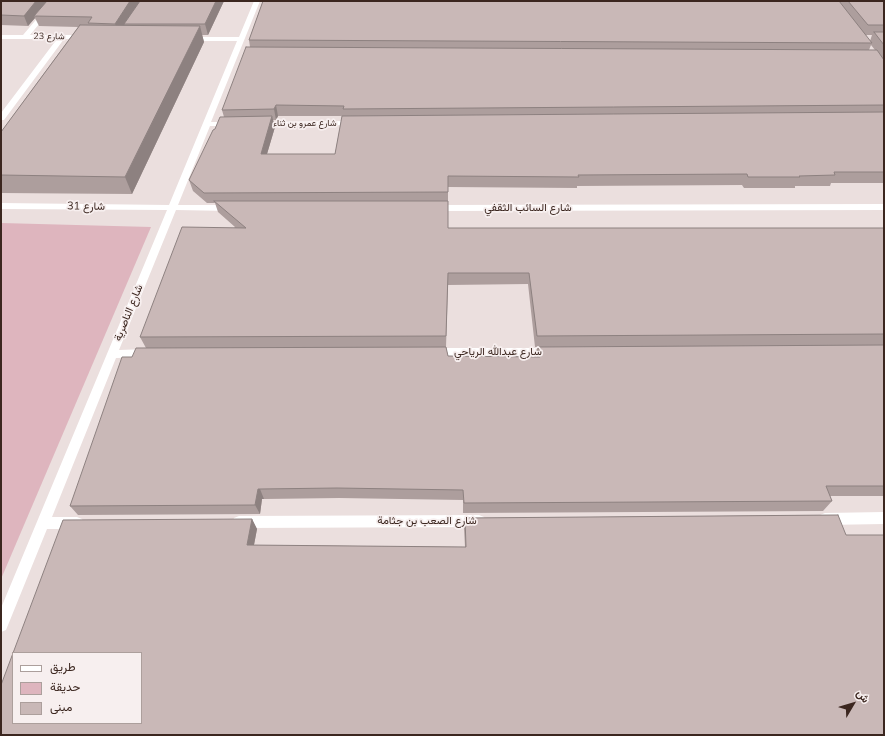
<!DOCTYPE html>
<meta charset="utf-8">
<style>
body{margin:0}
#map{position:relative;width:885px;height:736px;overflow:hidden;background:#ebdfde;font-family:"Nunito Sans",Vazirmatn,sans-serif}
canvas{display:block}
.frame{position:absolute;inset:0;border:2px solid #3b261f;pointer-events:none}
.legend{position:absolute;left:12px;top:652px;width:130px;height:72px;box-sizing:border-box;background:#f7efef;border:1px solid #ac9f9c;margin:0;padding:5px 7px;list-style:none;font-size:12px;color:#3b261f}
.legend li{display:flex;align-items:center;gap:8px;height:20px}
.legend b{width:20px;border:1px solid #ac9f9c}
.north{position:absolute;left:833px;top:684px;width:40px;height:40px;-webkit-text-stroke:3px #f7efef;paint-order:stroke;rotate:52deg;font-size:11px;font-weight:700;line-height:16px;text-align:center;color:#3b261f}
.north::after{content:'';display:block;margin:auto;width:14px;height:18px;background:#3b261f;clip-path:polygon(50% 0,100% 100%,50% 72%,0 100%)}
</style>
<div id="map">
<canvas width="885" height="736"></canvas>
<div class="frame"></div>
<ul class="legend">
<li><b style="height:5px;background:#fff"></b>طريق</li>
<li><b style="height:11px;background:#deb5be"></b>حديقة</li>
<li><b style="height:11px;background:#c9b8b7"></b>مبنى</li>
</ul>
<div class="north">ش</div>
</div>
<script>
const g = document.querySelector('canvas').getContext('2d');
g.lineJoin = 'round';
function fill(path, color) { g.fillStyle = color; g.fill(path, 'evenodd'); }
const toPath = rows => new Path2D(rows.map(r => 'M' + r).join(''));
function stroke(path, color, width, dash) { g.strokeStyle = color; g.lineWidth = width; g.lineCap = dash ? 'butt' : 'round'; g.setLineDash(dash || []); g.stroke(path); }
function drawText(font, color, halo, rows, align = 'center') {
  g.font = font + ' "Nunito Sans",Vazirmatn,sans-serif'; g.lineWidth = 3.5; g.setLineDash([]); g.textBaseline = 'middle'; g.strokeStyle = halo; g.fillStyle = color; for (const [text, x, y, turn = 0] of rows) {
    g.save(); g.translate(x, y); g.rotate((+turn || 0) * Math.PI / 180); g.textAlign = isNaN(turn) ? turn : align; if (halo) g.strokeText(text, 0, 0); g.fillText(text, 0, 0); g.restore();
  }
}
fill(toPath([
 [1,223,151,227,1,579]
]), '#deb5be');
fill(toPath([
 [52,1,58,1,30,35,86,35,89,37,86,39,64,39,4,120,1,120,1,113,57,39,1,39,1,35,23,35,52,1],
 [254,1,260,1,211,122,231,122,235,124,231,126,210,126,178,205,230,205,234,208,230,211,176,210,119,350,147,349,151,350,152,353,151,356,147,357,116,358,52,517,77,517,82,519,83,523,82,527,77,529,47,529,6,630,1,632,1,608,167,210,1,209,1,203,169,205,237,41,190,41,187,39,190,37,239,37,254,1],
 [355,121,358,121,358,125,259,126,255,124,259,122,355,121],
 [884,204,884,210,434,211,430,208,434,205,884,204],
 [433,348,551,348,555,349,556,352,555,355,551,356,433,356,429,355,428,352,429,349,433,348],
 [884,512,884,524,825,525,820,523,819,519,820,515,825,513,884,512],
 [479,515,484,517,485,521,484,525,479,527,239,528,234,526,233,522,234,518,239,516,479,515]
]), '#fff');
fill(toPath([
 [1,1,224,1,208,35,202,35,204,42,132,194,1,193,1,132,78,27,39,26,35,18,28,26,1,25],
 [263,1,884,1,884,183,831,183,830,186,795,186,795,188,744,188,742,185,577,186,577,188,448,187,448,228,884,228,884,496,830,496,832,501,823,511,463,513,463,500,339,498,264,499,262,499,260,514,78,515,70,506,132,357,146,348,140,337,235,227,218,212,215,203,207,203,193,191,189,180,215,129,224,117,222,110,250,47,249,40],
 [866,35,872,35,870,41],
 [871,45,875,50,869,50],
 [278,116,342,116,335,154,267,154,275,127,273,120,276,120],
 [528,284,535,347,539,347,537,357,448,356,446,347,448,285],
 [838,515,1,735,252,519,257,529,254,545,465,547,464,528,465,518]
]), '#ad9e9d');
fill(toPath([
 [36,1,50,1,34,16,35,18,28,26,24,16],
 [130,1,141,1,124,24,125,25,119,34,115,24],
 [216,1,224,1,208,35,205,24],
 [200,26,204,42,132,194,125,177],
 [276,105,278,116,276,120,274,109],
 [272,116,275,127,264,164,261,154],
 [258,489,260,489,264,499,262,499,260,514,255,505],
 [252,519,257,529,252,555,247,545]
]), '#8d8180');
const building = toPath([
 [1,1,36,1,24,16,1,15,1,1],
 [47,1,130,1,115,24,88,23,92,17,34,16,47,1],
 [140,1,216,1,205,24,124,24,140,1],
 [263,1,839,1,872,43,249,40,263,1],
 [848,1,884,1,884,25,868,25,848,1],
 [80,25,200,26,125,177,1,175,1,132,80,25],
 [874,32,884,32,884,45,874,32],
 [246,47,877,50,884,60,884,105,343,109,344,106,276,105,274,109,222,110,246,47],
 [884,112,884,172,834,172,835,175,799,176,800,177,748,177,747,174,578,175,579,177,448,176,448,192,204,193,189,180,213,130,215,129,220,117,272,116,261,154,335,154,342,116,884,112],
 [214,201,448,201,448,228,884,228,884,334,537,336,529,273,448,273,446,336,140,337,182,227,246,228,214,201],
 [884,345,884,486,826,486,832,501,464,503,463,490,337,488,260,489,258,489,255,505,70,506,122,357,132,357,136,348,446,347,448,356,540,357,539,347,884,345],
 [838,515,846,535,884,535,884,735,1,735,1,685,63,520,252,519,247,545,466,547,465,518,838,515],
 [13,653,141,653,141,723,13,723,13,653]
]);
fill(building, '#c9b8b7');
stroke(building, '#8d8180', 1);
drawText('9px', '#3b261f', '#f7efef', [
 ["شارع 23",49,37,1],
 ["شارع عمرو بن ثناء",305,124]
]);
drawText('11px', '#3b261f', '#f7efef', [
 ["شارع 31",86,207,1],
 ["شارع السائب الثقفي",528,208],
 ["شارع الناصرية",129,313,-68],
 ["شارع عبدالله الرياحي",498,352],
 ["شارع الصعب بن جثامة",427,521]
]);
</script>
